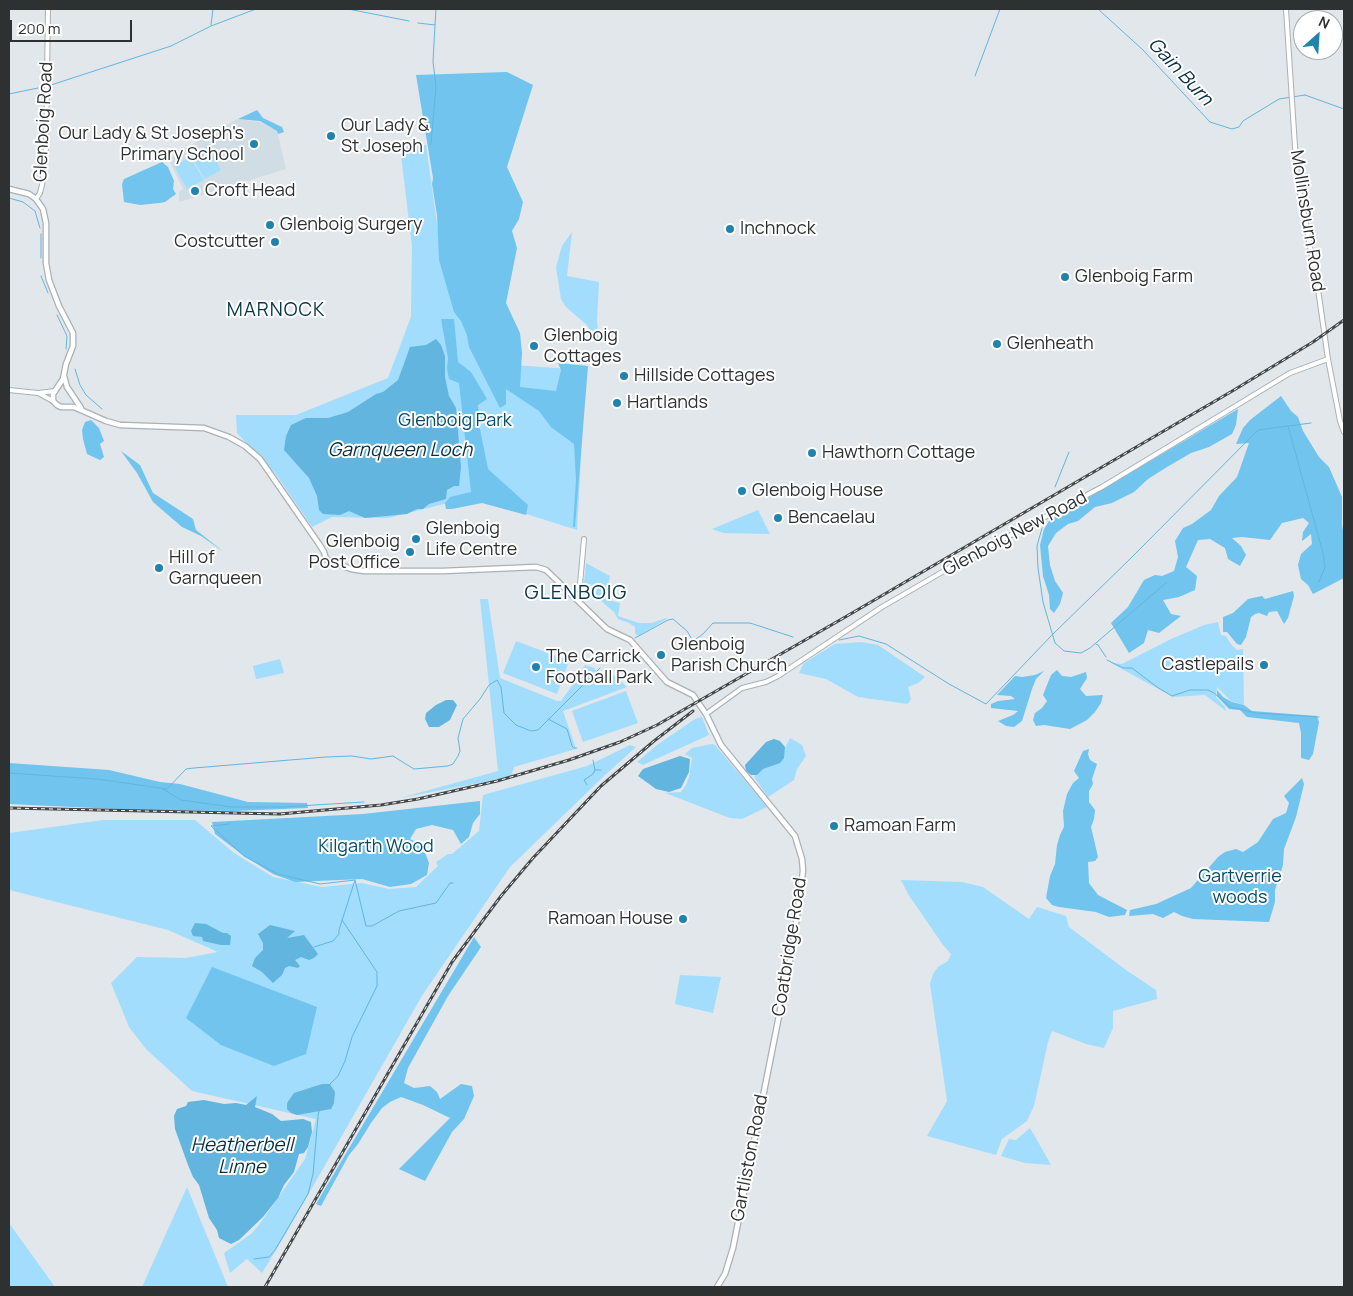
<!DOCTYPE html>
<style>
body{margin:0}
#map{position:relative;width:1353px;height:1296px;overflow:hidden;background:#e1e7eb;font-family:Manrope,sans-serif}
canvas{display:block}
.frame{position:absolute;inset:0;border:10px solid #2e3132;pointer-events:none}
.north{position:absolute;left:1293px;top:10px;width:50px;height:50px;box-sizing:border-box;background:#fff;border:1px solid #abadad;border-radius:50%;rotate:26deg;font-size:14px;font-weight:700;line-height:20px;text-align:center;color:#2e3132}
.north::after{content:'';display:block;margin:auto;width:18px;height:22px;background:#2083ae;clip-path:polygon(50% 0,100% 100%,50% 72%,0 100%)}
.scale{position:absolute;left:10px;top:20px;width:122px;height:22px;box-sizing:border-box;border:2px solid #2e3132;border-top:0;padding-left:6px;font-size:15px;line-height:18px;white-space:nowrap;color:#2e3132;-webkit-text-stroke:4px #fff;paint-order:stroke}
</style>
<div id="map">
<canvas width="1353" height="1296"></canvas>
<div class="frame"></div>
<div class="north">N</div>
<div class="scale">200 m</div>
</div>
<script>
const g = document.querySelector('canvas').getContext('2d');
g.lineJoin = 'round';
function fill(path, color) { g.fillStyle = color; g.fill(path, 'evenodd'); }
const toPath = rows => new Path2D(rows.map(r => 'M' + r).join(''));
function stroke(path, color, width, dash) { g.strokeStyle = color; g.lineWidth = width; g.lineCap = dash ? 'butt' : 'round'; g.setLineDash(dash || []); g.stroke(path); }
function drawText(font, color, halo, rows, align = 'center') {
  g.font = font + ' Manrope,sans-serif'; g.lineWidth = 4; g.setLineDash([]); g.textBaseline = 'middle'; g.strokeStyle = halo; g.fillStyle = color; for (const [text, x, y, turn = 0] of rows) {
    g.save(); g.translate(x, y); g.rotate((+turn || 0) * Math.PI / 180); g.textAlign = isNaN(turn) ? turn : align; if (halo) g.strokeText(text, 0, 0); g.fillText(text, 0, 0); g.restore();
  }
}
fill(toPath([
 [237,119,260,122,277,131,286,169,179,202,179,192,183,189,168,158]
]), '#d0dde5');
fill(toPath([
 [426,145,440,245,513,365,586,370,577,530,504,507,475,501,456,501,388,518,332,517,312,527,275,473,237,433,236,415,296,415,388,378,411,317,412,246,400,147],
 [208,146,221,170,205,179,191,156],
 [190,157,204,180,187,189,174,166],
 [572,232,567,276,599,282,597,321,599,340,592,333,587,325,566,307,561,299,556,267,562,246],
 [758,510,770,534,723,533,712,529],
 [586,563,610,576,607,589,584,583],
 [597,588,606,590,605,599,620,603,618,616,639,623,652,623,666,618,667,619,638,636,635,633,635,627,629,623,618,619,614,612,599,599,595,595],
 [480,599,488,599,500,678,557,701,561,701,569,690,585,665,594,668,605,681,614,675,627,687,563,711,576,749,514,767,511,777,400,798,498,771],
 [1218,622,1221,635,1226,636,1230,643,1237,650,1243,649,1244,705,1231,701,1217,687,1216,697,1225,707,1226,711,1205,695,1173,697,1111,663,1122,664,1171,639,1204,625],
 [516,641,569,661,557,694,503,673],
 [862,642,878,645,925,677,918,683,908,687,911,699,908,704,858,697,826,679,799,673,804,663,835,644],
 [280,659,284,673,256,679,253,666],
 [626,691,638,723,583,742,572,711],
 [702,717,709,735,643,765,637,762,657,745,695,719],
 [790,738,802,745,806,756,797,769,794,780,768,797,754,777,757,772,785,748],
 [712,744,715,745,767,807,742,819,730,818,665,793,681,792,686,785,689,777,692,758,685,754,692,748],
 [630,745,636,747,604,776,510,867,423,994,284,1237,262,1273,247,1259,230,1273,224,1253,251,1234,259,1225,305,1159,316,1119,192,1091,146,1049,129,1027,111,983,137,957,186,958,218,952,168,930,9,890,9,833,103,820,195,820,234,853,273,877,322,887,361,883,389,889,416,887,438,866,436,862,448,854,452,854,479,831,483,795,587,766],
 [901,880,962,882,983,887,1029,919,1037,907,1066,916,1069,927,1126,970,1156,990,1157,999,1113,1011,1113,1028,1104,1048,1086,1044,1052,1031,1048,1042,1034,1106,1027,1121,1002,1139,996,1155,927,1136,947,1101,930,984,933,974,938,967,948,961,951,954,943,945,908,894],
 [680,975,721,977,713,1013,675,1004],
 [1030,1128,1037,1140,1051,1165,1025,1163,1001,1156,1009,1139,1016,1140],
 [187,1187,228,1287,142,1287],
 [9,1223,55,1287,9,1287]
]), '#a2ddfd');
fill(toPath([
 [507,72,533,85,507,167,523,202,519,219,512,231,517,248,506,303,520,333,522,353,520,387,556,391,561,370,558,363,588,366,575,527,573,527,576,479,574,444,551,427,539,411,506,389,506,404,500,408,469,347,467,335,461,321,454,312,439,260,437,215,432,184,433,178,416,75],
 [257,110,263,118,282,127,284,132,278,134,277,131,260,121,238,119],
 [162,162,168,167,174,181,173,189,176,194,165,202,159,203,140,205,124,202,122,184,124,179],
 [441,319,454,319,458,362,471,372,487,399,478,405,480,429,488,469,528,505,526,515,482,503,452,509,446,509,445,503,450,497,471,492,459,383,449,379,447,369,448,358],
 [1281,396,1291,411,1298,417,1303,431,1319,457,1329,467,1342,497,1342,525,1344,536,1344,578,1313,594,1308,585,1301,579,1298,565,1301,554,1312,544,1311,534,1302,541,1303,532,1309,523,1303,518,1282,523,1270,540,1242,537,1232,538,1241,546,1246,555,1240,566,1228,559,1225,548,1210,539,1198,540,1186,567,1197,576,1195,590,1179,597,1163,600,1171,614,1181,616,1159,633,1148,630,1144,643,1129,653,1111,623,1128,607,1144,580,1155,575,1162,576,1174,571,1178,557,1175,541,1183,528,1192,524,1211,510,1219,496,1237,477,1249,443,1236,444,1243,428,1250,420],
 [1238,409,1236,425,1232,434,1209,447,1191,453,1167,467,1148,479,1134,492,1112,503,1095,507,1078,521,1068,524,1056,533,1048,546,1050,565,1055,581,1063,593,1060,604,1054,613,1050,609,1049,595,1043,576,1040,545,1044,529,1049,521],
 [91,420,99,428,104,441,100,444,104,457,100,460,87,454,83,439,82,430,85,422],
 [121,451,140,465,153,493,190,517,193,519,196,530,224,552,201,536,182,527,153,502,137,473],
 [1293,591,1294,596,1288,618,1284,624,1277,611,1269,612,1267,616,1259,613,1255,614,1251,617,1246,637,1241,645,1237,644,1227,632,1223,632,1223,617,1233,613,1248,599,1262,596,1265,599],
 [1057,670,1062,676,1071,677,1086,672,1087,678,1080,689,1086,696,1103,695,1101,703,1095,712,1087,720,1070,729,1044,725,1036,726,1033,720,1035,713,1042,708,1047,701,1043,695,1051,675],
 [1044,671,1036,679,1032,689,1022,721,1014,727,1006,726,998,721,1013,715,1018,711,991,708,991,704,998,701,1015,699,1011,696,997,695,1015,676,1022,677,1035,675],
 [1217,690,1223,697,1232,702,1244,705,1252,711,1317,716,1319,722,1313,754,1309,760,1301,758,1301,733,1299,723,1247,717,1240,710,1229,709,1217,696],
 [1089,749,1088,754,1090,760,1097,764,1092,779,1093,784,1089,791,1089,802,1095,810,1094,819,1091,827,1098,857,1095,861,1088,862,1089,883,1098,895,1127,910,1125,915,1109,917,1096,912,1059,907,1052,905,1046,898,1050,876,1055,864,1057,845,1060,835,1064,827,1063,811,1067,794,1073,783,1079,778,1074,771,1083,751],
 [9,763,109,770,160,782,180,784,248,802,307,803,308,808,234,811,137,810,9,804],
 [1302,778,1304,784,1296,817,1284,849,1283,865,1275,890,1275,902,1269,922,1193,919,1182,916,1174,912,1163,918,1153,914,1129,916,1130,910,1156,904,1191,888,1218,857,1225,852,1236,849,1243,852,1258,842,1273,819,1286,813,1289,803,1284,796],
 [480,801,480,814,473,823,469,837,461,844,453,830,432,825,416,829,410,839,422,845,429,863,427,875,411,884,390,887,362,879,295,882,273,874,244,856,215,834,212,822,363,814],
 [474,937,481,947,448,996,408,1068,404,1083,414,1088,430,1086,437,1092,440,1099,461,1084,472,1086,474,1096,464,1119,452,1132,425,1181,399,1169,450,1118,423,1105,401,1097,390,1102,382,1108,371,1123,358,1144,349,1155,321,1206,316,1204],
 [212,967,317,1007,306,1054,274,1066,221,1045,186,1018]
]), '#70c4ee');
fill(toPath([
 [436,339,441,345,445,356,445,377,449,396,456,408,461,467,459,486,454,486,447,490,446,499,429,504,423,509,417,509,407,514,365,518,349,511,340,515,323,514,319,510,317,496,309,478,284,450,286,436,291,425,306,418,328,418,348,412,376,394,383,392,398,380,410,347,426,345],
 [446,700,453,700,457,705,450,720,439,727,429,727,425,719,426,713,436,705],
 [774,739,780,741,785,747,784,758,780,763,763,769,757,775,751,775,746,771,745,765,766,742],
 [680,756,690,759,689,772,681,788,669,792,656,789,638,776,643,769],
 [195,923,206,924,223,933,227,933,231,936,230,945,221,945,203,941,202,937,193,936,191,931],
 [270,925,295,931,287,938,304,935,318,954,314,958,309,960,301,957,295,960,300,966,298,968,289,966,285,968,282,975,273,983,262,972,252,966,255,958,263,950,263,943,258,934],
 [322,1084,330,1084,335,1092,334,1103,331,1109,297,1115,291,1113,287,1109,287,1103,294,1093],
 [257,1096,255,1107,272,1114,281,1121,303,1119,311,1122,312,1132,308,1147,304,1153,299,1154,294,1172,284,1185,278,1198,263,1217,239,1240,231,1244,219,1238,217,1230,209,1218,199,1185,193,1177,188,1165,175,1129,174,1116,177,1109,186,1106,188,1102,204,1100,224,1104,236,1103,246,1105]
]), '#62b5df');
stroke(toPath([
 [348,9,409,21],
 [1098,9,1143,50,1210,122,1232,129,1239,127,1243,121,1279,99,1305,95],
 [418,23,435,25,436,9],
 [211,25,213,9],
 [1333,35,1344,39],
 [975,76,1000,9],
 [51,85,171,46,211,26,256,9],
 [9,94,38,88],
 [1305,95,1344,109],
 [431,144,436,86,433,62,435,25],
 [9,198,23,202,35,211,40,228],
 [41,258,41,234],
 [41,276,48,293],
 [57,315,67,336,66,349],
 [75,369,80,385,86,395,102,409],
 [1288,426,1323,553,1325,567,1319,582],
 [1055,487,1069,452],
 [1042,528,1037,546,1038,568,1043,602,1055,643,1064,651,1081,653,1090,648,1166,583],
 [635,638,668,620,673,619,687,631,693,641,703,634,713,623,750,623,793,637],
 [839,640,859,636,886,644,949,684,986,704,1052,635,1133,556,1258,430,1311,423],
 [1096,644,1098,645,1106,657],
 [1107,660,1123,668,1132,668,1157,687,1172,696,1190,690,1208,690,1214,693,1230,707,1256,713,1319,717],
 [548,719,567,729,572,746,574,748,577,748],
 [595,770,601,770],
 [9,773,97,779,167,789,186,769,194,768,326,757,352,756,371,759,393,756,414,769,448,766,453,764,458,756,460,751,458,738,463,719,480,699,489,685,497,680,501,687,504,713,516,725,531,731,538,730,600,668],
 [587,785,584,780,593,774,595,770,593,760],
 [163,789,181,800,232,807,282,807,364,802],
 [230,824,211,826,244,856,278,874,320,884,355,880,366,926,372,926,399,911,436,903,450,883,453,883],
 [314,947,333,941,339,934,339,930,355,880],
 [330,1084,338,1076,345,1061,352,1037,377,986,377,972,342,920],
 [318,1116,319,1111],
 [254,1259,269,1257,275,1250,308,1194,313,1174,318,1117]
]), '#62b5df', 1);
const tertiary = toPath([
 [1286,9,1297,177,1318,289,1328,359,1340,421,1344,432],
 [36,199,40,193,42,185,46,148,48,9],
 [9,390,38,393,55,391],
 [40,394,53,401],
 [573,595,580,584,584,539],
 [706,714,742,688,766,682,778,676,882,607,956,564,1102,487,1290,373,1328,359]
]);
const secondary = toPath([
 [9,189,29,194,36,199,43,209,46,223,46,263,49,280,59,306,73,333,73,346,66,364,63,379,53,394,53,401,57,405,61,407,74,407,106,421,120,425,204,428,229,437,245,446,260,459,319,544,324,552,326,559,351,569,364,571,443,571,536,567,546,570,607,629,630,640,667,682,693,695,706,714,721,745,795,836,802,859,803,871,793,945,733,1248,725,1274,717,1287],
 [64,376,67,387,81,408]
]);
stroke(tertiary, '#aab0b4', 6);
stroke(secondary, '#aab0b4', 7);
stroke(tertiary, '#fff', 4);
stroke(secondary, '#fff', 4.5);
const rail = toPath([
 [9,808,280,814,381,805,418,799,497,781,569,760,620,742,657,725,847,616,1234,390,1313,342,1344,320],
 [265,1287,452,962,501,896,533,858,601,786,654,741,693,711]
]);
stroke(rail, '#454849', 3);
stroke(rail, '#fff', 1, [4]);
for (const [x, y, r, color] of [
 [331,136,5,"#2083ae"],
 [254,144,5,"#2083ae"],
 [195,191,5,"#2083ae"],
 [270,225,5,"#2083ae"],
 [730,229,5,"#2083ae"],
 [275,242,5,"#2083ae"],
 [1065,277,5,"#2083ae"],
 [997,344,5,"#2083ae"],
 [534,346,5,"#2083ae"],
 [624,376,5,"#2083ae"],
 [617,403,5,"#2083ae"],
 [812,453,5,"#2083ae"],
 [742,491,5,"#2083ae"],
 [778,518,5,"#2083ae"],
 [416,539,5,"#2083ae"],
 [410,552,5,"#2083ae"],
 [159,568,5,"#2083ae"],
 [661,655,5,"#2083ae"],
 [1264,665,5,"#2083ae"],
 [536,667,5,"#2083ae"],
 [834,826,5,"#2083ae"],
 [683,919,5,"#2083ae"]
]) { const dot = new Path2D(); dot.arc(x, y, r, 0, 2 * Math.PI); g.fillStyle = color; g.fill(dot); stroke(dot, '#fff', 2); }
drawText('18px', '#2e3132', '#fff', [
 ["Glenboig Road",44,122,-87],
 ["Mollinsburn Road",1307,221,81],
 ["Glenboig New Road",1015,534,-28],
 ["Coatbridge Road",790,947,-81],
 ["Gartliston Road",750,1158,-79]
]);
drawText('18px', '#2e3132', '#fff', [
 ["Our Lady &",341,126],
 ["St Joseph",341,147],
 ["Our Lady & St Joseph's",244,134,"right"],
 ["Primary School",244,155,"right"],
 ["Croft Head",205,191],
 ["Glenboig Surgery",280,225],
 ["Inchnock",740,229],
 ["Costcutter",265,242,"right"],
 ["Glenboig Farm",1075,277],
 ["Glenboig",544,336],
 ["Cottages",544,357],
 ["Glenheath",1007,344],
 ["Hillside Cottages",634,376],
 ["Hartlands",627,403],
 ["Hawthorn Cottage",822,453],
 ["Glenboig House",752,491],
 ["Bencaelau",788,518],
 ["Glenboig",426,529],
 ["Life Centre",426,550],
 ["Glenboig",400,542,"right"],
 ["Post Office",400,563,"right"],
 ["Hill of",169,558],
 ["Garnqueen",169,579],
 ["Glenboig",671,645],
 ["Parish Church",671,666],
 ["The Carrick",546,657],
 ["Football Park",546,678],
 ["Castlepails",1254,665,"right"],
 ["Ramoan Farm",844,826],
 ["Ramoan House",673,919,"right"]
], 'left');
drawText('18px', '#044c69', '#fff', [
 ["Glenboig Park",455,421],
 ["Kilgarth Wood",376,847],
 ["Gartverrie",1240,877],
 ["woods",1240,898]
]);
drawText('italic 19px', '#082f40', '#fff', [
 ["Gain Burn",1180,72,47],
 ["Garnqueen Loch",400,451],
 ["Heatherbell",242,1146],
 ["Linne",242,1168]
]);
g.letterSpacing = '1px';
drawText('19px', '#07374b', '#fff', [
 ["MARNOCK",276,311]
]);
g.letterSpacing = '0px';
g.letterSpacing = '1px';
drawText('20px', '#07374b', '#fff', [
 ["GLENBOIG",576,593]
]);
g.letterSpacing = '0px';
</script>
